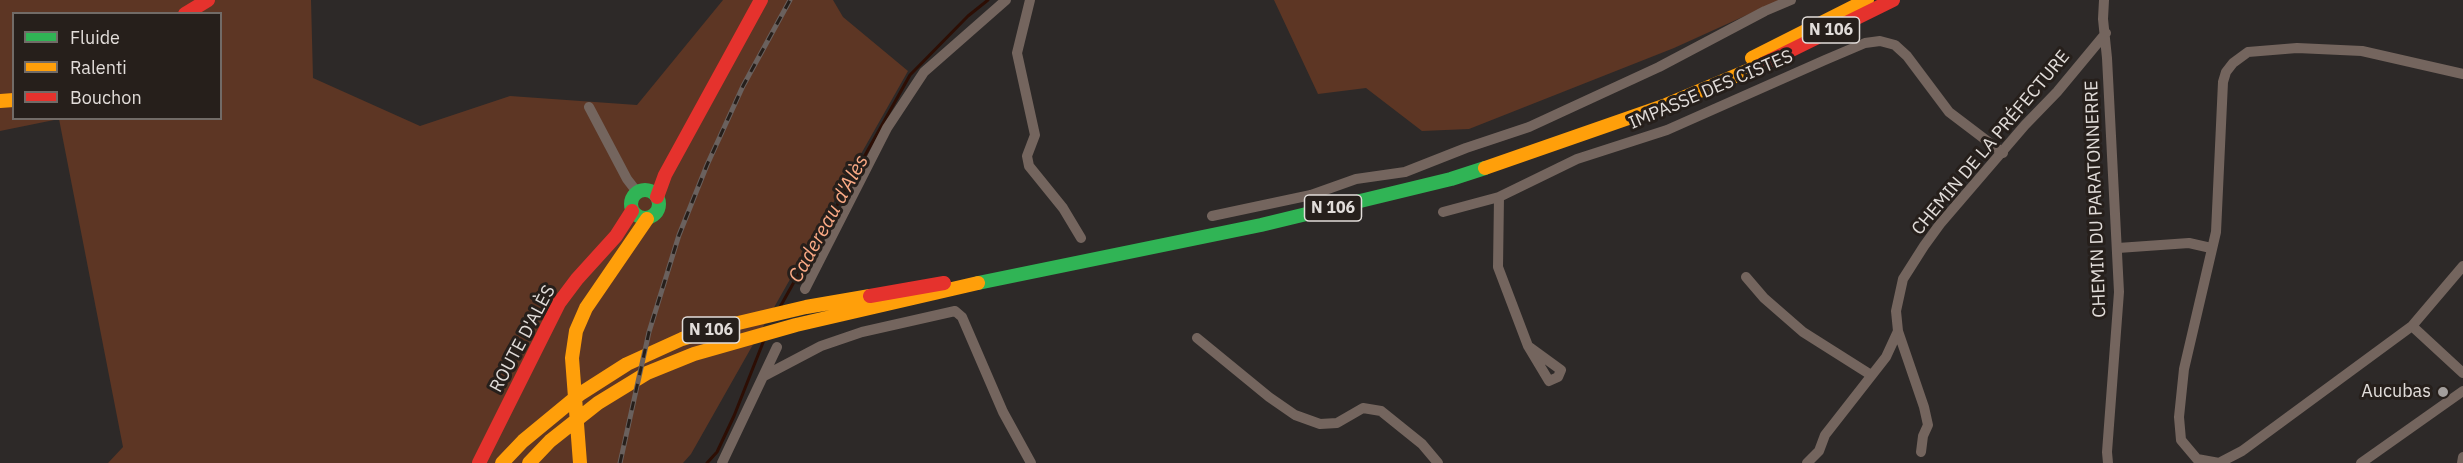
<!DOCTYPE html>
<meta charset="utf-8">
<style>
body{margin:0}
#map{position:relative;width:2463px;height:463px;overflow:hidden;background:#2d2928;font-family:"IBM Plex Sans",sans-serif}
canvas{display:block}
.legend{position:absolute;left:12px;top:12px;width:210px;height:108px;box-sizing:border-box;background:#261f1b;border:2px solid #716b67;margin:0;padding:8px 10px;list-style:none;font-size:18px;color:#e2ddda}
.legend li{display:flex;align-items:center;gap:12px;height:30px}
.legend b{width:30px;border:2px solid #716b67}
</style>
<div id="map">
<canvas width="2463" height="463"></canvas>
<ul class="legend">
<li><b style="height:8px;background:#30b455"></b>Fluide</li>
<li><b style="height:8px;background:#ff9f0a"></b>Ralenti</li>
<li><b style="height:8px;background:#e5322d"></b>Bouchon</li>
</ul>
</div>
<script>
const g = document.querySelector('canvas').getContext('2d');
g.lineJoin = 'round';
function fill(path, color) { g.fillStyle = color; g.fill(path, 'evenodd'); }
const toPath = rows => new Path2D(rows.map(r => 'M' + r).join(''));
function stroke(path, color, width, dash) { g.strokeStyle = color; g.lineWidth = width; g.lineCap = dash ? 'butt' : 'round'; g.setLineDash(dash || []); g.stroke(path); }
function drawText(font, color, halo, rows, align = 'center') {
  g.font = font + ' "IBM Plex Sans",sans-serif'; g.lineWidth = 6; g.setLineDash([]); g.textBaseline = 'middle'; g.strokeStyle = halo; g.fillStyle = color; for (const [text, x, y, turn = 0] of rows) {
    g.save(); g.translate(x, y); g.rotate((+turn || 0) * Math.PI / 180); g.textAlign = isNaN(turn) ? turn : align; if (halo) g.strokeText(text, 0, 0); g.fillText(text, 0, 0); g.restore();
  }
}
fill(toPath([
 [0,0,311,0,313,78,420,126,510,96,637,105,723,0,833,0,843,17,908,71,691,454,683,463,108,463,123,447,59,119,0,131],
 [14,14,220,14,220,118,14,118],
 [1274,0,1780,0,1674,48,1469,129,1422,131,1366,88,1318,94]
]), '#5d3624');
stroke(toPath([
 [780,307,910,75,968,16,988,0],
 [707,463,717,452,734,416,764,340]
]), '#2d0e04', 3);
stroke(toPath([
 [1030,0,1017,53,1035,135,1027,156,1029,166,1063,208,1081,238],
 [2104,0,2103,19,2107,58,2119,292,2107,452,2108,463],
 [2463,74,2362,51,2297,48,2248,52,2233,63,2226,72,2223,82,2216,232,2184,369,2179,417,2181,440,2197,459,2219,463,2242,451,2412,326,2463,266],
 [589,107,627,179,637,192],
 [1443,212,1499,197],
 [1212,216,1311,195,1356,179,1405,172,1466,148,1529,127,1659,67,1765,11,1791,0],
 [2118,248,2189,243,2211,248],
 [1746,277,1764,298,1803,332,1871,375],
 [805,289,887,128,924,72,1006,0],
 [2412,326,2463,373],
 [1898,331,1924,407,1928,425,1923,436,1921,452],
 [1197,338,1269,397,1295,415,1320,424,1337,423,1363,408,1381,411,1422,444,1438,463],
 [1528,346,1561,370,1558,377,1549,381,1528,346,1498,267,1499,197,1577,159,1667,130,1825,60,1865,43,1880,41,1895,45,1907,56,1949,112,2003,153],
 [764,376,821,346,862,332,955,311,962,317,1003,412,1031,463],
 [722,463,777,347],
 [1807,463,1819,451,1825,435,1886,357,1898,331,1896,311,1903,279,1924,246,1940,224,2025,125,2057,92,2106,33],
 [2361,463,2463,391],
 [2462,463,2463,457]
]), '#74655e', 10);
stroke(toPath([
 '631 204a14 14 0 1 1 28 0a14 14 0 1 1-28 0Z',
 [978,283,1261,225,1451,179,1485,168]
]), '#30b455', 14);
stroke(toPath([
 [1752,58,1867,0],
 [0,101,14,100],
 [1485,168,1666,105,1759,66],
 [502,463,523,441,580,394,627,364,682,339,717,328,806,307,870,296],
 [529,463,550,441,598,403,647,373,694,354,796,325,978,283],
 [580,463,572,358,576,331,586,308,647,219]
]), '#ff9f0a', 14);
stroke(toPath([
 [185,14,208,0],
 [1759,66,1893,0],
 [657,197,665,175,761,0],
 [870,296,944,283],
 [479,463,559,303,577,279,616,236,632,211]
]), '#e5322d', 14);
const rail = toPath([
 [620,463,649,332,679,235,707,165,743,86,790,0]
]);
stroke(rail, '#6a615e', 5);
stroke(rail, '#261f1b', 3, [9]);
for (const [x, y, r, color] of [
 [2443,392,6,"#a39e9c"]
]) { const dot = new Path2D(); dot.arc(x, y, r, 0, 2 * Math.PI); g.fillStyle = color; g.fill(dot); stroke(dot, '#261f1b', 2); }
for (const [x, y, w] of [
 [1831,30,57],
 [1333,208,57],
 [711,330,57]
]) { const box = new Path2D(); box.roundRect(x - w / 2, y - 13, w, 26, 4.5); g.fillStyle = '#261f1b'; g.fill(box); stroke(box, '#e2ddda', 1.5); }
drawText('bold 16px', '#e2ddda', null, [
 ["N 106",1831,30],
 ["N 106",1333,208],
 ["N 106",711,330]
]);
drawText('18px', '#e2ddda', '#261f1b', [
 ["IMPASSE DES CISTES",1711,90,-23],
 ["CHEMIN DE LA PRÉFECTURE",1991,143,-50],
 ["CHEMIN DU PARATONNERRE",2096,199,-92],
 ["ROUTE D'ALÈS",523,339,-62]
]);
drawText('18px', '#e2ddda', '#261f1b', [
 ["Aucubas",2431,392]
], 'right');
drawText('italic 20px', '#fbaa85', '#261f1b', [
 ["Cadereau d'Alès",829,219,-61]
]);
</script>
